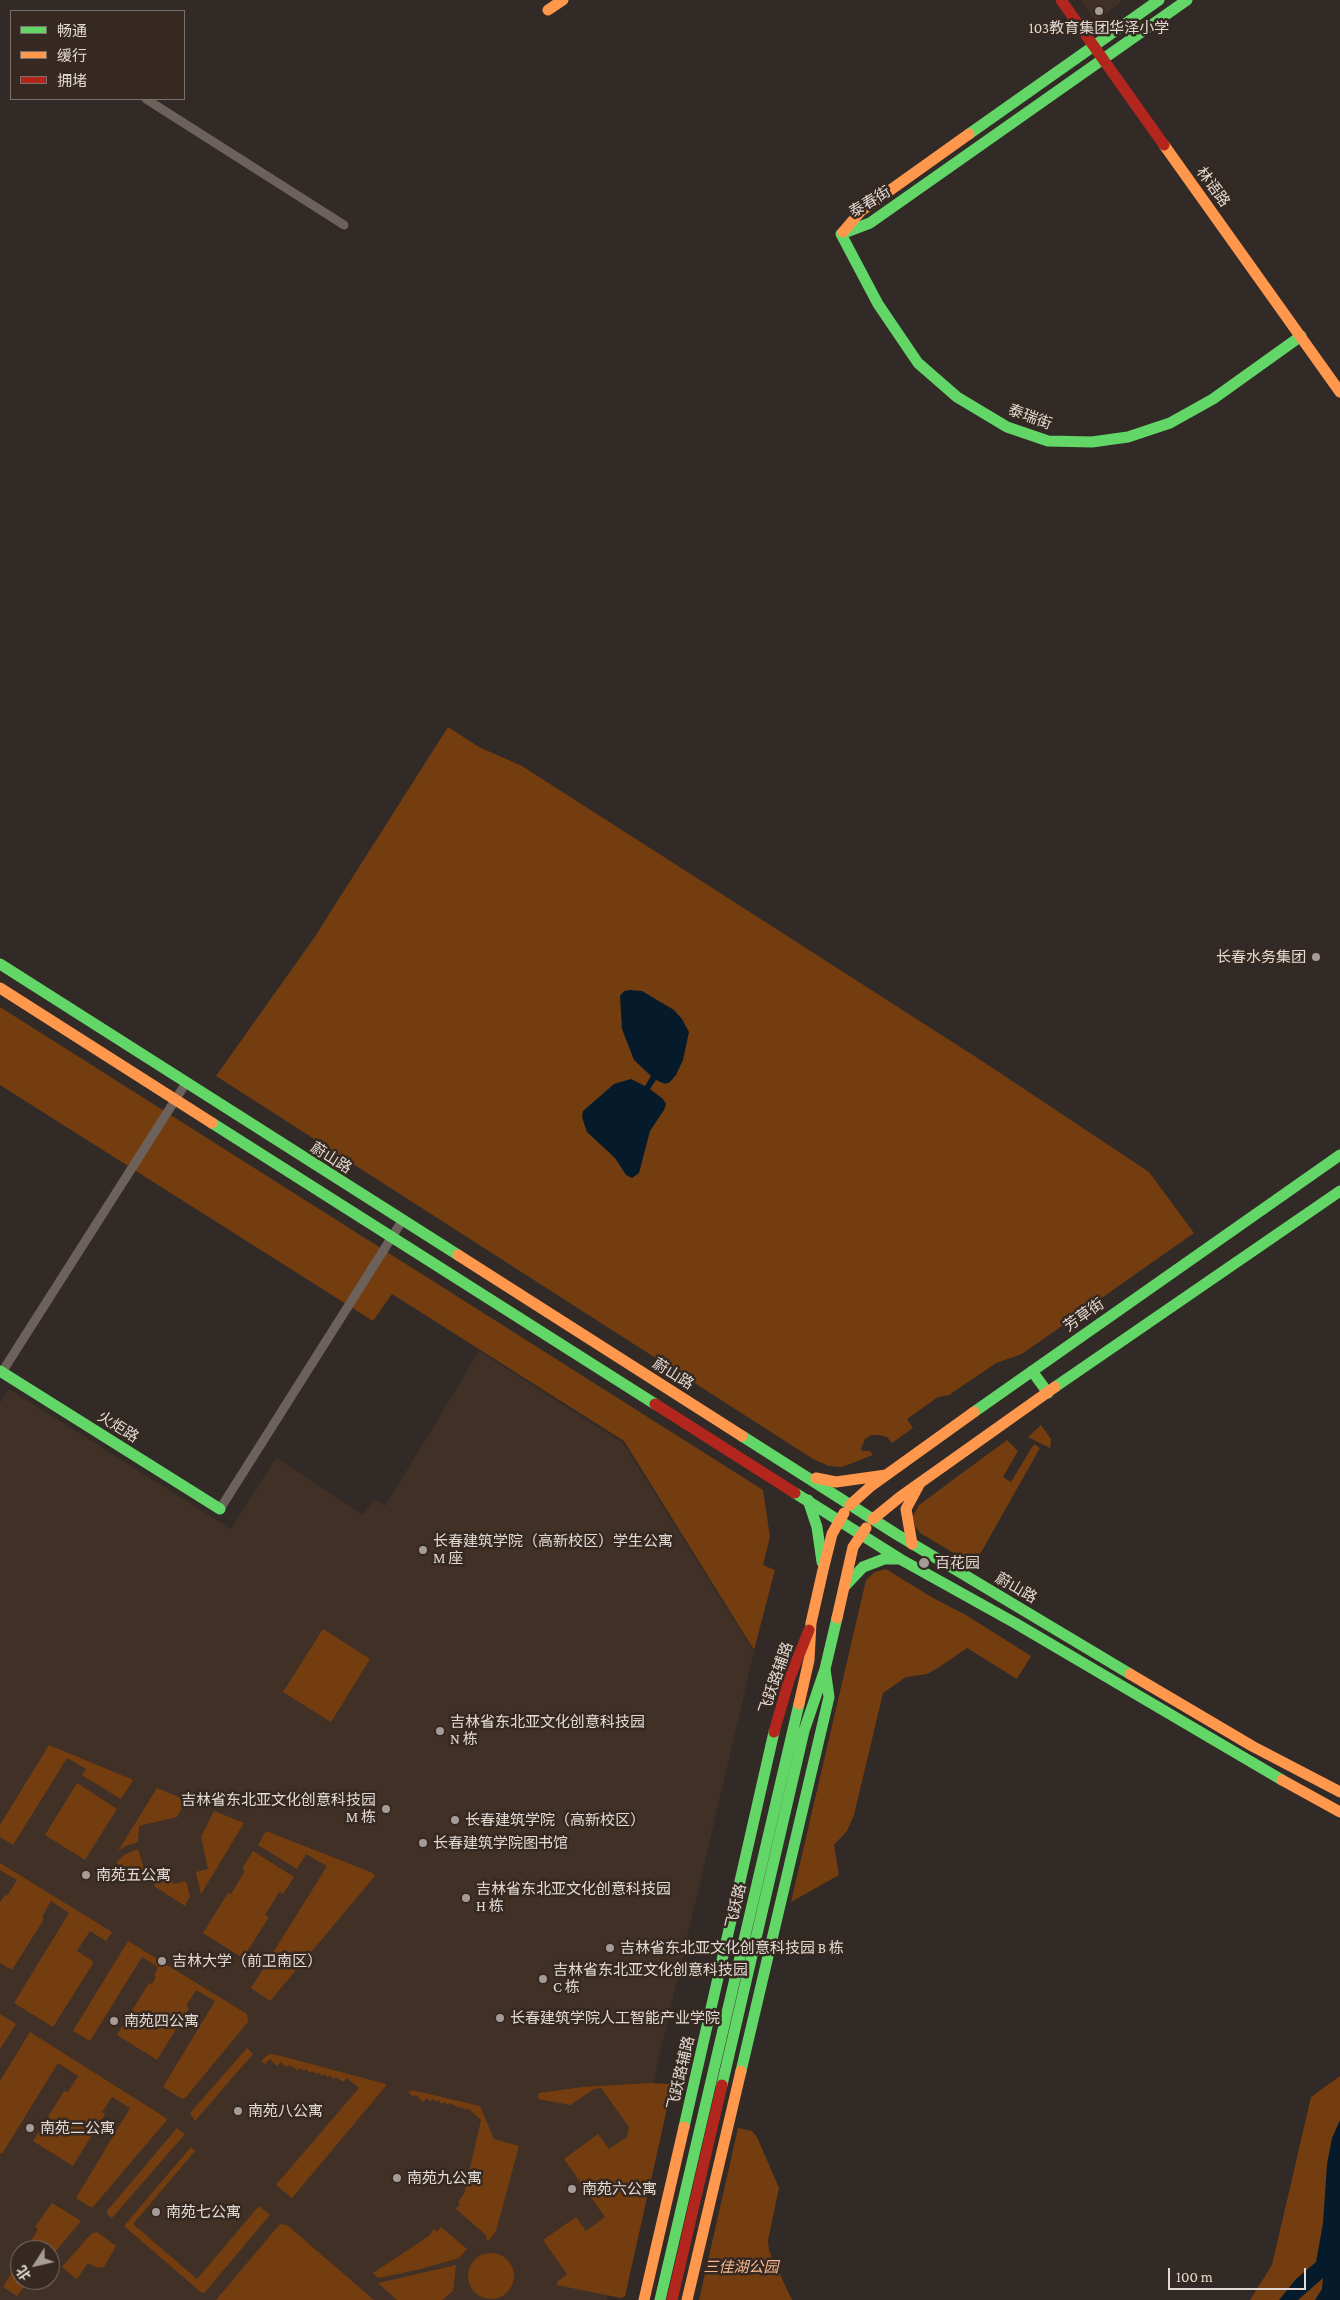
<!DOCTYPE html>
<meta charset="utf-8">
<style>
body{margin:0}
#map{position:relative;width:1340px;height:2300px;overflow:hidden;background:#312a26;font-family:"Crimson Pro","Noto Sans SC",serif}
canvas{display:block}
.legend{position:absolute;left:10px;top:10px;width:175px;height:90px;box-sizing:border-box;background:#362921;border:1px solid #7b7069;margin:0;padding:6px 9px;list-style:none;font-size:15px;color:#e3dad5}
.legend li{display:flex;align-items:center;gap:10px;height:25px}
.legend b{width:25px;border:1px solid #7b7069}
.north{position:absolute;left:10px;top:2240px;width:50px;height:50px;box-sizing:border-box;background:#362921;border:1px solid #7b7069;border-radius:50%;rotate:235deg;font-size:14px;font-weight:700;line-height:20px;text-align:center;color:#e3dad5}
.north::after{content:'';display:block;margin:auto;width:18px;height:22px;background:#a59c98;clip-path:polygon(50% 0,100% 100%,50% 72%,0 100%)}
.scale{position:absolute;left:1168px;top:2268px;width:138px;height:22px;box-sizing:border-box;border:2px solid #e3dad5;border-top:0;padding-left:6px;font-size:15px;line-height:18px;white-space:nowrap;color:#e3dad5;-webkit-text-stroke:4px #362921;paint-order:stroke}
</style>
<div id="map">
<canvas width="1340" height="2300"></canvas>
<ul class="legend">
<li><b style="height:6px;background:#63d668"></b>畅通</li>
<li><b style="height:6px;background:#ff974d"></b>缓行</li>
<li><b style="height:6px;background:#b3261e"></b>拥堵</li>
</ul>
<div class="north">北</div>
<div class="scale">100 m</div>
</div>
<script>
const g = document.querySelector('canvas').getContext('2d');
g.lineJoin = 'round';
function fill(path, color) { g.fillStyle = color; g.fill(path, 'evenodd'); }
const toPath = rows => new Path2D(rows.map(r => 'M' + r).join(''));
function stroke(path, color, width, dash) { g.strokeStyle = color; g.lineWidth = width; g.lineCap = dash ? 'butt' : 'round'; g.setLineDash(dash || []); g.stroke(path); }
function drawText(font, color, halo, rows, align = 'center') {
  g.font = font + ' "Crimson Pro","Noto Sans SC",serif'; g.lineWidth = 5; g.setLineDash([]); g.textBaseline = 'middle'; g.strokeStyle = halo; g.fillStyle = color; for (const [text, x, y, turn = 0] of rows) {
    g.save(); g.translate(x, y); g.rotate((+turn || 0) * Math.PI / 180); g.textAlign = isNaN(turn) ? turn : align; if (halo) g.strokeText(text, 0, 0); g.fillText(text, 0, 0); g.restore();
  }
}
fill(toPath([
 [1081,0,1123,0,1096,22],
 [479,1351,623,1443,754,1652,660,2054,607,2300,0,2300,0,1403,9,1389,231,1529,276,1457,363,1515,374,1499,385,1506],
 [20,2250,50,2250,50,2280,20,2280]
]), '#413025');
fill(toPath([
 [448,727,479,747,522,766,979,1059,1149,1172,1194,1233,1022,1354,996,1363,949,1395,938,1397,907,1419,913,1428,892,1443,887,1437,879,1435,871,1435,865,1439,861,1449,863,1451,870,1451,873,1455,842,1467,829,1466,813,1459,216,1076,314,938],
 [0,1007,763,1490,770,1537,763,1565,775,1570,754,1650,624,1441,392,1294,373,1321,0,1085],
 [1041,1425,1051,1439,1050,1448,1028,1437],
 [1007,1440,1018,1451,1003,1477,1011,1482,1034,1444,1040,1448,974,1565,920,1533,915,1526,913,1516,919,1505],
 [886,1569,933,1598,966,1615,1031,1656,1017,1679,967,1648,938,1668,927,1674,906,1677,883,1693,854,1815,847,1831,834,1845,839,1875,791,1902,866,1580,875,1572],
 [323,1629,370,1659,331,1722,283,1692],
 [49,1745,133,1780,121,1799,82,1775,86,1769,67,1758,13,1845,0,1837,0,1825],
 [77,1783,117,1809,85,1860,45,1835],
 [157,1788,186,1800,177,1817,139,1826,138,1842,125,1846,118,1851],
 [214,1811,244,1823,201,1894,196,1872,208,1869,201,1837],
 [266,1831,373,1873,375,1876,270,2001,251,1988,327,1866,306,1854,297,1869,258,1845],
 [138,1849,145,1873,142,1879,116,1863,124,1855],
 [253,1851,294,1877,283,1894,279,1892,265,1915,269,1917,243,1958,203,1933,228,1893,231,1894,245,1871,242,1869],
 [0,1863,112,1932,106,1941,90,1931,77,1951,94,1962,53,2027,14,2003,69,1913,51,1901,42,1917,44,1919,12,1970,0,1963,0,1902,5,1895,7,1896,17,1880,0,1870],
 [171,1876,173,1884,186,1881,190,1896,185,1906,154,1886,157,1880],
 [128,1941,247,2014,248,2022,186,2097,182,2099,163,2087,215,2001,196,1990,186,2006,189,2008,157,2060,117,2035,149,1983,152,1984,156,1977,154,1976,158,1967,142,1957,90,2041,73,2031],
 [0,2014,16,2024,0,2049],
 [30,2032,166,2118,167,2120,92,2208,76,2198,130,2108,112,2097,102,2112,105,2114,73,2166,33,2141,64,2091,68,2092,78,2076,58,2063,2,2154,0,2153,0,2081],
 [247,2048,253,2054,195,2121,190,2113],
 [269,2054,277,2055,386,2084,385,2087,292,2198,276,2185,359,2088,347,2078,343,2082,336,2077,334,2079,329,2075,328,2077,324,2074,322,2076,318,2072,316,2074,312,2071,310,2073,306,2069,304,2071,300,2068,298,2070,289,2065,286,2067,281,2062,277,2066,270,2059,265,2064,261,2061],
 [1340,2076,1340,2300,1250,2300,1272,2265,1311,2097],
 [649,2083,670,2084,672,2086,625,2296,621,2298,557,2285,557,2282,567,2274,543,2240,576,2217,586,2231,605,2217,564,2159,598,2134,609,2149,627,2137,629,2127,601,2088,594,2089,570,2105,538,2099,539,2093,582,2087],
 [412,2090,480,2106,494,2139,519,2146,496,2231,489,2240,487,2241,486,2235,456,2209,460,2204,458,2202,464,2194,481,2120,468,2108,466,2110,461,2107,460,2108,449,2103,448,2105,444,2102,442,2104,438,2100,436,2102,433,2099,430,2101,427,2098,423,2102,416,2095,413,2097,408,2092],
 [177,2128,185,2134,112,2218,107,2214,107,2211],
 [738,2128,752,2131,757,2137,779,2188,768,2240,769,2251,792,2300,699,2300],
 [191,2147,195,2151,133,2224,197,2279,259,2206,270,2215,205,2292,202,2293,124,2226],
 [52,2203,81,2221,50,2258,50,2250,26,2250,38,2229,35,2227],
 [280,2224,287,2225,374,2300,216,2300],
 [441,2227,467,2249,459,2258,421,2269,378,2278,373,2273,429,2236,434,2229,437,2232],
 [97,2232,116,2246,104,2267,98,2268,88,2263,77,2279,62,2267,91,2234],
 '468 2276a23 23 0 1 1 46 0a23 23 0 1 1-46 0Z',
 [17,2264,20,2266,20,2280,30,2280,17,2296,3,2287],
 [456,2265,453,2291,442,2300,397,2300,378,2283]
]), '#743d10');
fill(toPath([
 [630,990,642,991,674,1010,682,1019,689,1032,683,1060,676,1075,670,1082,665,1084,656,1080,650,1089,663,1099,666,1104,664,1110,650,1131,639,1173,632,1178,626,1175,615,1158,587,1132,582,1117,583,1111,614,1084,631,1079,645,1086,651,1076,634,1060,622,1029,620,996,624,991],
 [1340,2120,1340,2300,1315,2300,1322,2289,1323,2278,1298,2300,1279,2300,1296,2279,1316,2262,1323,2223,1327,2164,1332,2138]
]), '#051b2b');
stroke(toPath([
 [146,99,344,225],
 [2,1372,186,1083],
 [220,1509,402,1221]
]), '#6c615b', 9);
stroke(toPath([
 [969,134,1159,0],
 [841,234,878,304,918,363,957,397,1007,427,1048,441,1092,442,1128,437,1170,423,1213,399,1301,336],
 [841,234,870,223,1187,0],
 [0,964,458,1255],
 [212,1123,655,1404],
 [0,1371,220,1509],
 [1032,1371,1048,1393],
 [1055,1387,1340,1191],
 [974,1412,1340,1155],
 [742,1436,896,1534,1130,1674],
 [795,1493,900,1559,1015,1623,1282,1780],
 [808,1500,817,1527,822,1562],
 [845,1586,863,1567,884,1559,900,1559],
 [741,2071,829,1697,825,1669],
 [722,2085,804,1731,825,1669,837,1618],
 [684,2127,774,1732],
 [660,2300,799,1704]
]), '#63d668', 11);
stroke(toPath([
 [548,10,563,0],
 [1164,145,1340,392],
 [843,232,861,211,969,134],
 [0,988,212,1123],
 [458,1255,742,1436],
 [816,1478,836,1482,886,1475],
 [850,1505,871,1486,974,1412],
 [873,1519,900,1497,1055,1387],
 [912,1544,906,1509,920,1483],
 [837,1618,853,1547,866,1528],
 [1130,1674,1252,1746,1340,1792],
 [799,1704,809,1660,811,1623,823,1570,832,1534,844,1513],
 [1282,1780,1340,1812],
 [644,2300,684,2127],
 [687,2300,741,2071]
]), '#ff974d', 11);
stroke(toPath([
 [1061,0,1164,145],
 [655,1404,795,1493],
 [774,1732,789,1680,809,1630],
 [672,2300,722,2085]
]), '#b3261e', 11);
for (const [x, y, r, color] of [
 [1099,11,5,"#a59c98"],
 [1316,957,5,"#a59c98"],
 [423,1550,5,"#a59c98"],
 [924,1563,6,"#a59c98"],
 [440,1731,5,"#a59c98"],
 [386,1809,5,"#a59c98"],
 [455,1820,5,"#a59c98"],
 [423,1843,5,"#a59c98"],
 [86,1875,5,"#a59c98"],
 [466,1898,5,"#a59c98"],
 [610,1948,5,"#a59c98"],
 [162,1961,5,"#a59c98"],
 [543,1979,5,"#a59c98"],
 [500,2018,5,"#a59c98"],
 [114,2021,5,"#a59c98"],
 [238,2111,5,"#a59c98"],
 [30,2128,5,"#a59c98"],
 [397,2178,5,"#a59c98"],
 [572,2189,5,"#a59c98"],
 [156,2212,5,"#a59c98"]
]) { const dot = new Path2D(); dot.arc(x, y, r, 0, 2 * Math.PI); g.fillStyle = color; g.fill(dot); stroke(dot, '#362921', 2); }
drawText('15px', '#e3dad5', '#362921', [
 ["103教育集团华泽小学",1099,28,"center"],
 ["长春水务集团",1306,957,"right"],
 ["长春建筑学院（高新校区）学生公寓",433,1541],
 ["M 座",433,1558],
 ["百花园",935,1563],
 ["吉林省东北亚文化创意科技园",450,1722],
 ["N 栋",450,1739],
 ["吉林省东北亚文化创意科技园",376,1800,"right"],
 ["M 栋",376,1817,"right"],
 ["长春建筑学院（高新校区）",465,1820],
 ["长春建筑学院图书馆",433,1843],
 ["南苑五公寓",96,1875],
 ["吉林省东北亚文化创意科技园",476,1889],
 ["H 栋",476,1906],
 ["吉林省东北亚文化创意科技园 B 栋",620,1948],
 ["吉林大学（前卫南区）",172,1961],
 ["吉林省东北亚文化创意科技园",553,1970],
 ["C 栋",553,1987],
 ["长春建筑学院人工智能产业学院",510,2018],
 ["南苑四公寓",124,2021],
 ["南苑八公寓",248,2111],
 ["南苑二公寓",40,2128],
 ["南苑九公寓",407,2178],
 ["南苑六公寓",582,2189],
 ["南苑七公寓",166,2212]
], 'left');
drawText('15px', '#e3dad5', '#362921', [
 ["林语路",1213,187,54],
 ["泰春街",870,202,-31],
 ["泰瑞街",1030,417,20],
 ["蔚山路",331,1158,32],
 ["芳草街",1084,1315,-35],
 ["蔚山路",673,1374,32],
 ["火炬路",118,1427,32],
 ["蔚山路",1016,1588,30],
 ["飞跃路辅路",776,1678,-71],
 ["飞跃路",736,1906,-77],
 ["飞跃路辅路",681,2073,-77]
]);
drawText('italic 15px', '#f5b790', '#362921', [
 ["三佳湖公园",741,2267]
]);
</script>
